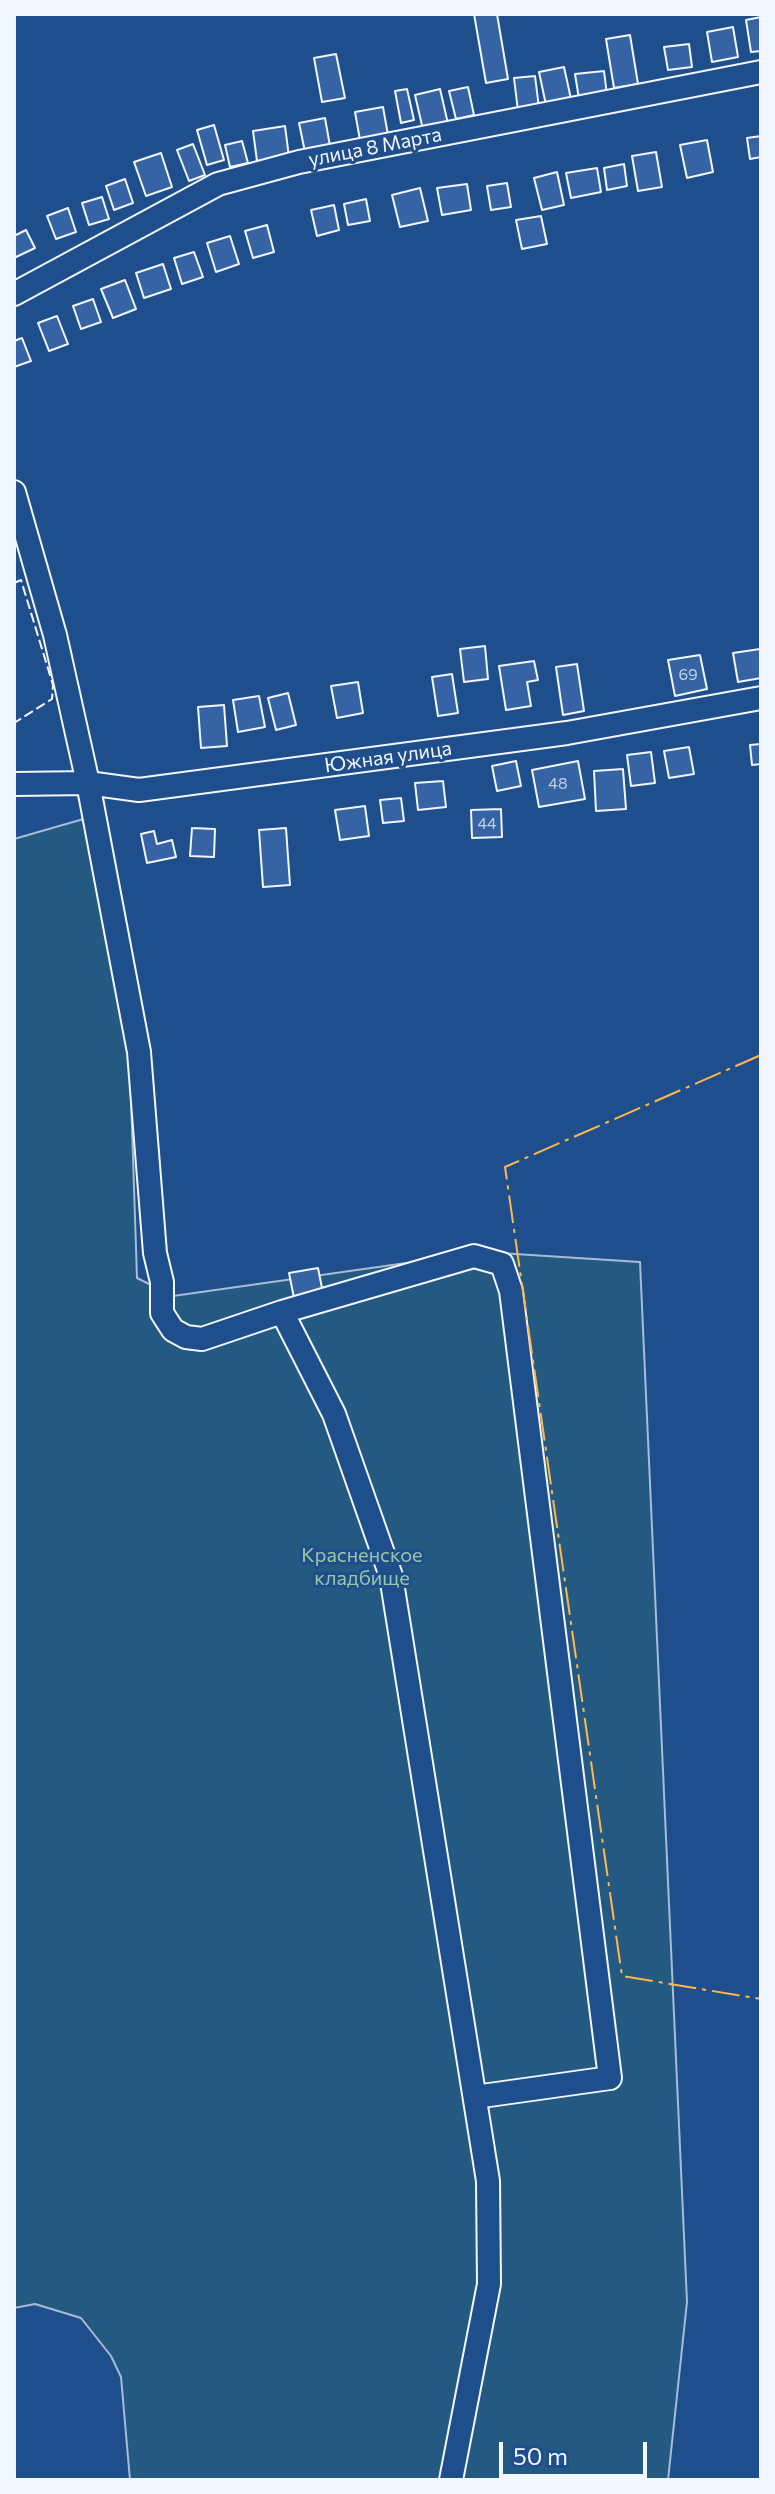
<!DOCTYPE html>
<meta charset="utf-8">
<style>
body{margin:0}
#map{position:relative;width:775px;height:2494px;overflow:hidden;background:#1f4e8c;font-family:Commissioner,sans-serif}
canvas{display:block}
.frame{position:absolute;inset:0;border:16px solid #f2f6ff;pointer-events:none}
.scale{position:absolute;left:499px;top:2442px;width:148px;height:36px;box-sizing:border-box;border:4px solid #f2f6ff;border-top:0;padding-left:10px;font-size:24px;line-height:28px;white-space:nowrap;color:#f2f6ff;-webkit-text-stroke:6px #1f4e8c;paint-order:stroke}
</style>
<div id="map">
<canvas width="775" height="2494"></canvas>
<div class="frame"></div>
<div class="scale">50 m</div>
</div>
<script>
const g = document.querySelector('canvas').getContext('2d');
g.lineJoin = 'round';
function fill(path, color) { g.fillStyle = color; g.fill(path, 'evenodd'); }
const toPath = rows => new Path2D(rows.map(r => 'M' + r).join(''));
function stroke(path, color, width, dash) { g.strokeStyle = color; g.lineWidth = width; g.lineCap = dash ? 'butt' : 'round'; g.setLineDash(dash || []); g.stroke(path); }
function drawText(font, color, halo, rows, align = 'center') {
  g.font = font + ' Commissioner,sans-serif'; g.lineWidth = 6; g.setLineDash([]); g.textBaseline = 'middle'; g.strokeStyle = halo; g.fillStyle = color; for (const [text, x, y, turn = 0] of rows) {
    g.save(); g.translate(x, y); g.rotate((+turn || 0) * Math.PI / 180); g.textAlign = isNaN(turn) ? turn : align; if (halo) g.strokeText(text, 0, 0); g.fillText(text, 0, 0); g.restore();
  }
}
const green = toPath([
 [87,818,129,1037,137,1278,173,1296,484,1252,640,1262,687,2302,668,2480,130,2480,121,2377,111,2356,81,2318,35,2304,14,2308,14,839,87,818]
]);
fill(green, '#245a82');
stroke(green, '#a8bbd7', 2);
const building = toPath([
 [474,14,497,14,508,79,486,83,474,14],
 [761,17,761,51,751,52,746,20,761,17],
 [733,27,738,57,712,62,707,32,733,27],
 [630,35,638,84,614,88,606,39,630,35],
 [689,44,692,67,668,70,664,47,689,44],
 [336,54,345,98,322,102,314,58,336,54],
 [564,67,571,99,546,105,539,72,564,67],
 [604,71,607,95,579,99,575,74,604,71],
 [535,76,539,108,518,111,514,78,535,76],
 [468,87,474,115,456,119,449,91,468,87],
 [407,89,414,120,401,123,395,91,407,89],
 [440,89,449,128,424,134,415,95,440,89],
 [383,107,388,135,360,140,355,112,383,107],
 [325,118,330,146,305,152,299,123,325,118],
 [214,125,224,160,207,165,197,130,214,125],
 [285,126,289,157,257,161,253,131,285,126],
 [761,136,761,157,750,159,747,138,761,136],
 [707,140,713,172,687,178,680,145,707,140],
 [242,141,248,163,230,167,225,145,242,141],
 [193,144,205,175,189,181,177,150,193,144],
 [656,152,662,187,638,191,632,156,656,152],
 [161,153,172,187,146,196,134,162,161,153],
 [624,164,627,186,607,190,604,168,624,164],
 [597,168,601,192,571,198,566,173,597,168],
 [557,172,564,205,542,210,534,178,557,172],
 [125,179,133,203,114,210,106,186,125,179],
 [507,183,511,207,491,210,487,186,507,183],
 [467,184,471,210,442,215,437,188,467,184],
 [420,188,428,221,400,227,392,195,420,188],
 [102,197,109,219,89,225,82,203,102,197],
 [366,199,370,221,348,225,344,204,366,199],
 [334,205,339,230,317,236,311,210,334,205],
 [68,208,76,232,56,239,47,216,68,208],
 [541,216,547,244,522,249,516,220,541,216],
 [267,225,274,252,253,258,245,231,267,225],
 [26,230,35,248,14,258,14,236,26,230],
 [230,236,239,264,216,272,207,243,230,236],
 [194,252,203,277,182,284,174,258,194,252],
 [163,264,171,289,144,298,136,273,163,264],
 [125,280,136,309,113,318,101,289,125,280],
 [93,299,101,322,81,329,73,306,93,299],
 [57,316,68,344,49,351,38,323,57,316],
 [22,338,31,361,14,367,14,341,22,338],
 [485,646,488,679,464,682,460,649,485,646],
 [760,649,761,678,738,682,733,653,760,649],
 [700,655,707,689,675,696,668,660,700,655],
 [534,661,538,680,527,682,531,706,506,710,499,666,534,661],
 [577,664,584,711,563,715,556,667,577,664],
 [452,674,458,713,438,716,432,677,452,674],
 [358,682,363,713,337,718,331,686,358,682],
 [288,693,296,725,276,730,268,698,288,693],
 [259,696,265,727,238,732,233,700,259,696],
 [224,705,227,746,201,748,198,707,224,705],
 [761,744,761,764,752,765,750,745,761,744],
 [689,747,694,774,669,778,664,751,689,747],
 [651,752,655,783,631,786,627,755,651,752],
 [516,761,521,786,497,791,492,766,516,761],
 [578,761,585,799,539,807,532,770,578,761],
 [623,769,626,809,596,811,594,771,623,769],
 [443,781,446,807,418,810,415,783,443,781],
 [401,798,404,821,383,823,380,800,401,798],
 [365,806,369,836,340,840,335,810,365,806],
 [501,809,502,837,472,838,471,810,501,809],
 [192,828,215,829,214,857,190,856,192,828],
 [286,828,290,885,263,887,259,830,286,828],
 [154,831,157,844,172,840,176,857,147,863,141,834,154,831],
 [318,1268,323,1293,294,1298,289,1273,318,1268]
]);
fill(building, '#3563a3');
stroke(building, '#f2f6ff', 2);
const minor = toPath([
 [14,294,218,184,299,162,761,72],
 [14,492,55,635,88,783,139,1052,155,1253,162,1282,162,1313,173,1330,186,1337,202,1339,282,1312,334,1414,391,1576,488,2181,489,2284,451,2480],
 [14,784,88,783,139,790,567,733,761,698],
 [282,1312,474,1256,502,1264,511,1291,610,2078,475,2097]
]);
stroke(minor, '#f2f6ff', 26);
stroke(minor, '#1f4e8c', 22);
stroke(toPath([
 [14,583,21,580,53,685,52,699,14,723]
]), '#f2f6ff', 2, [10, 4]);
stroke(toPath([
 [761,1055,505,1167,622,1976,761,1999]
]), '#ffb74d', 2, [28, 6, 4, 6]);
drawText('16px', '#c3d1e8', null, [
 ["69",688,675],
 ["48",558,784],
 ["44",487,824]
]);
drawText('20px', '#f2f6ff', '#1f4e8c', [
 ["улица 8 Марта",375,147,-11],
 ["Южная улица",388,757,-8]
]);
drawText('20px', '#97c8a6', '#1f4e8c', [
 ["Красненское",362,1555],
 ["кладбище",362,1578]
]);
</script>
